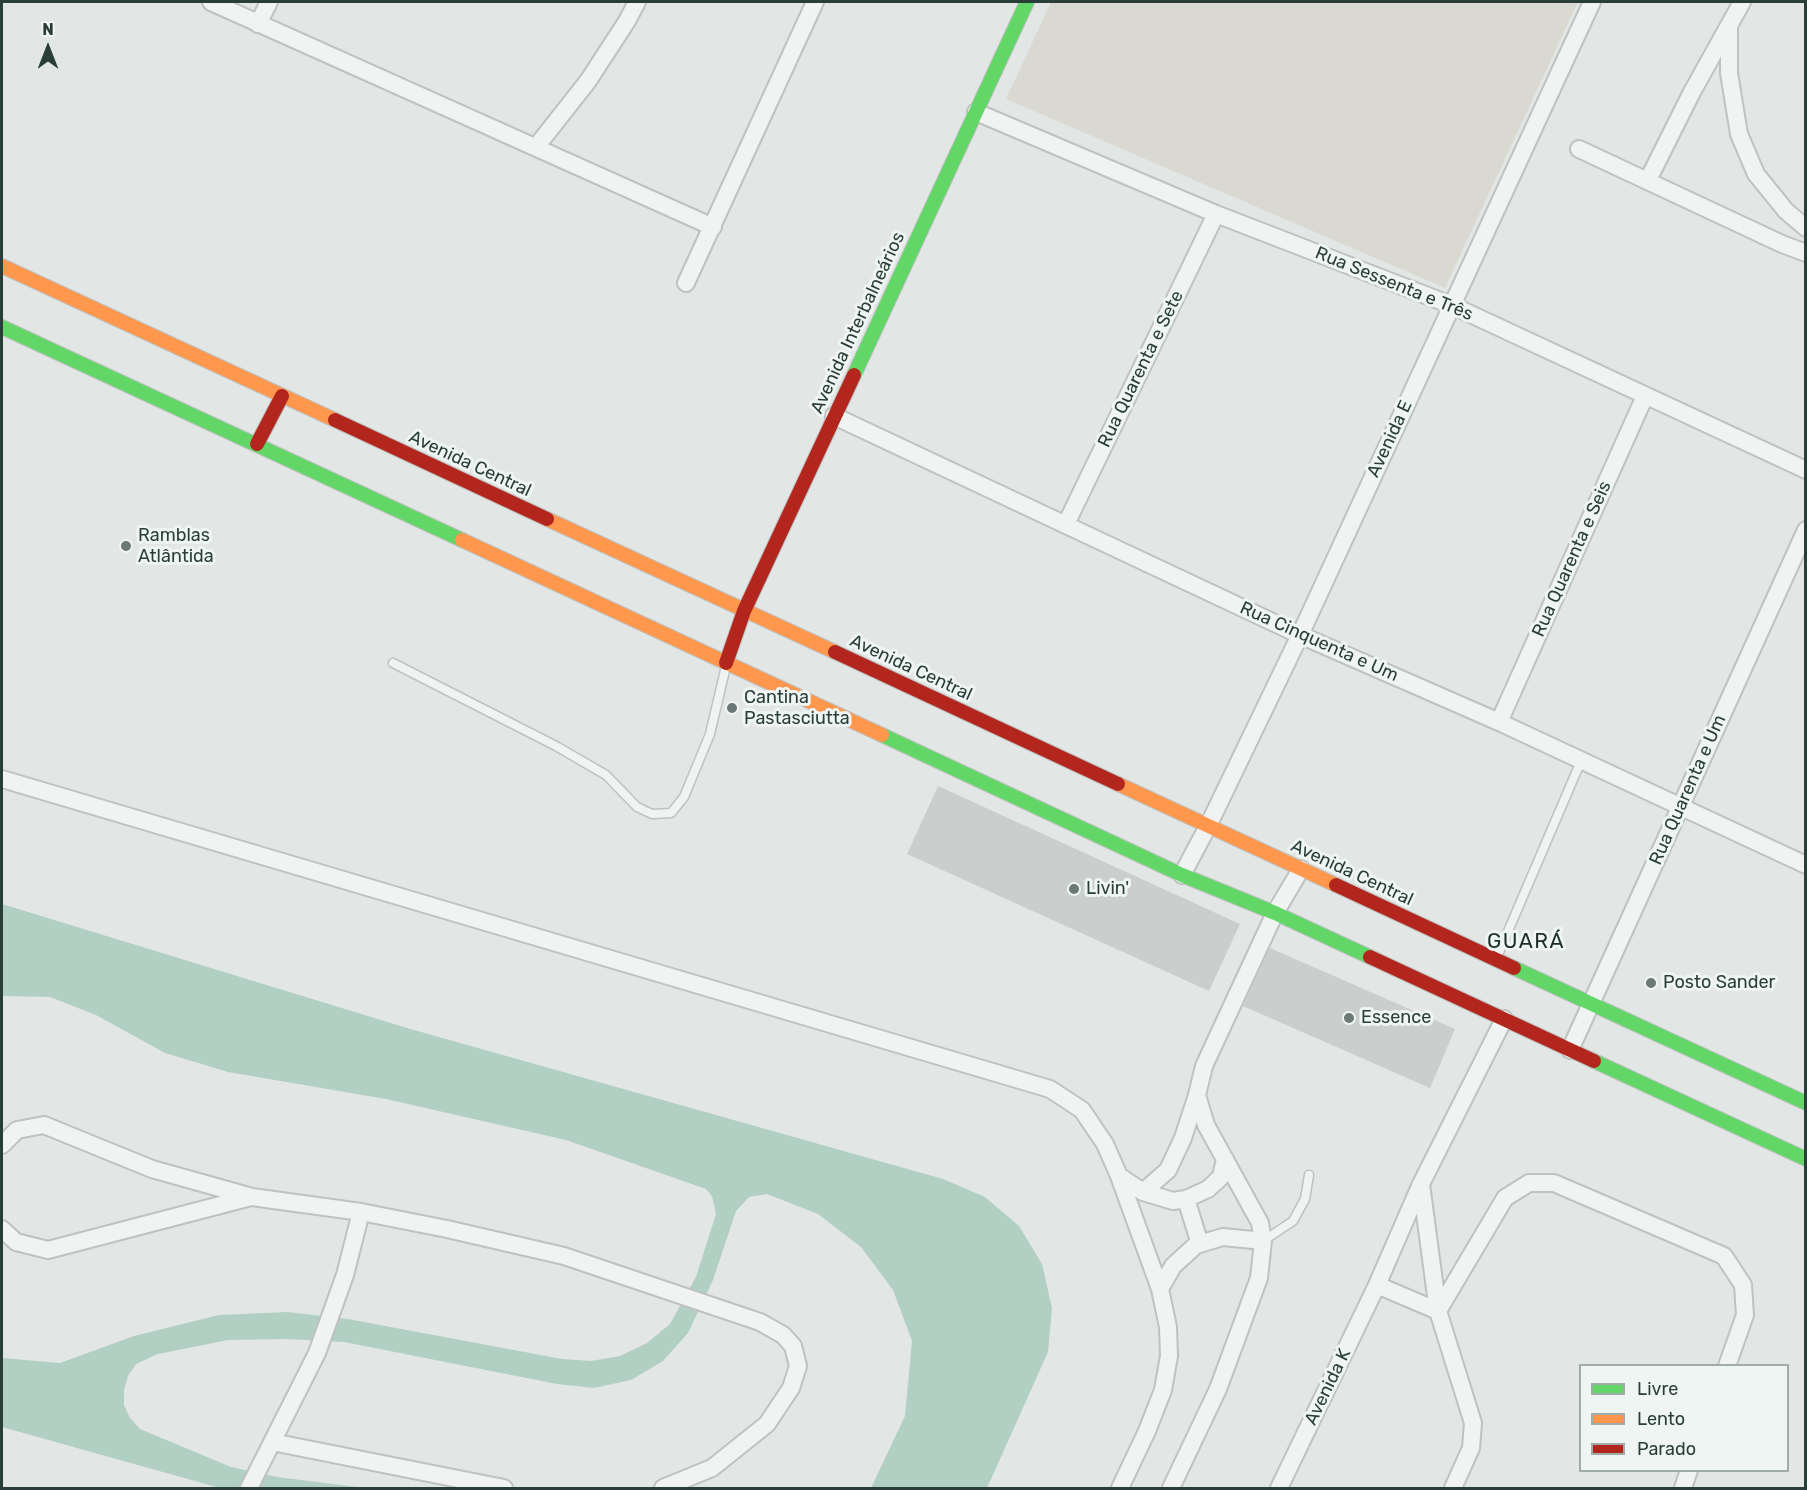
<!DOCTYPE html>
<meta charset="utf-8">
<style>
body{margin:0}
#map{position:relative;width:1807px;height:1490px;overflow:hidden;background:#e2e6e4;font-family:Rubik,sans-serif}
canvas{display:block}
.frame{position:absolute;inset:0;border:3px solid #2a3e39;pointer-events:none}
.legend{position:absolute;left:1579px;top:1364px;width:210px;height:108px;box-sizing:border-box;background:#eff5f3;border:2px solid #a0aca9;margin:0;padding:8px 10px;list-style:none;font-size:18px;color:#2a3e39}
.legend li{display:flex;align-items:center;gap:12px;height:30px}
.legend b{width:30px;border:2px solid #a0aca9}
.north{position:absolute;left:18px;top:18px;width:60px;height:60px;-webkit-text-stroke:4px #eff5f3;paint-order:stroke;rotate:0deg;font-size:16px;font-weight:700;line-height:24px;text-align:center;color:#2a3e39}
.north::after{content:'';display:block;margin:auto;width:21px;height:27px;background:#2a3e39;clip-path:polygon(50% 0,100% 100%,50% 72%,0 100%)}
</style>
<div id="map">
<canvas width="1807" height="1490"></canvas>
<div class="frame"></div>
<ul class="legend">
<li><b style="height:8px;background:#63d668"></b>Livre</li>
<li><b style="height:8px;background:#ff974d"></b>Lento</li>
<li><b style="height:8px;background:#b3261e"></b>Parado</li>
</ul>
<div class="north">N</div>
</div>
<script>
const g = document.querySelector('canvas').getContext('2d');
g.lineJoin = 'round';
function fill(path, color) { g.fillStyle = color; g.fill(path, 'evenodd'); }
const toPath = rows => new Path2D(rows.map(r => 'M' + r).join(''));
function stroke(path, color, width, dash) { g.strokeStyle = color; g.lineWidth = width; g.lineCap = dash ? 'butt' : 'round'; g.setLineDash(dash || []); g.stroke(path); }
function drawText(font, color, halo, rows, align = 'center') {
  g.font = font + ' Rubik,sans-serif'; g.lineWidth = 6; g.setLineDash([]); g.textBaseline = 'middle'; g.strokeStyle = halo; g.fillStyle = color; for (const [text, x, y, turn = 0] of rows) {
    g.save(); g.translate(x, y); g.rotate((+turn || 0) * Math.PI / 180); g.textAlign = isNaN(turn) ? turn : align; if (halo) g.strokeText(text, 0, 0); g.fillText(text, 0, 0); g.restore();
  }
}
fill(toPath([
 [1051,2,1578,2,1445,288,1006,99]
]), '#d9d9d1');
fill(toPath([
 [2,904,407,1028,943,1179,985,1197,1019,1226,1042,1264,1052,1308,1048,1352,987,1488,871,1488,905,1416,912,1341,893,1290,861,1247,818,1214,767,1194,749,1197,736,1211,713,1280,688,1333,663,1361,631,1380,594,1388,557,1384,344,1342,285,1339,228,1340,158,1354,136,1364,128,1376,124,1390,124,1405,130,1418,140,1429,231,1467,277,1477,365,1488,220,1488,2,1427,2,1358,60,1363,134,1336,219,1315,287,1312,348,1319,562,1359,591,1361,620,1356,647,1343,670,1324,696,1277,716,1214,712,1196,706,1189,566,1140,386,1099,228,1072,165,1053,96,1015,50,997,2,996]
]), '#b2cfc4');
fill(toPath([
 [938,786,1240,924,1209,991,907,854],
 [1270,948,1455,1029,1430,1088,1243,1006]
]), '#cacecd');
const lane = toPath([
 [393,663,556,746,606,775,637,807,652,814,671,813,684,797,710,734,726,666],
 [1497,957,1581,761],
 [1263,1241,1293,1221,1305,1199,1309,1175]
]);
const street = toPath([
 [211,2,713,227],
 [258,24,269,2],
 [1729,28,1729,73,1739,134,1756,174,1786,211,1806,228],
 [976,112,1216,214,1451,305,1806,470],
 [536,147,588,81,627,21,637,2],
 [1579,149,1782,244,1806,253],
 [1648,180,1692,92,1742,2],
 [686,283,815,2],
 [834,416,1300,635,1499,722,1806,865],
 [1066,524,1216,214],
 [1499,722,1645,396],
 [2,779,1050,1089,1082,1110,1105,1144,1119,1176,1160,1289,1168,1327,1169,1356,1163,1390,1147,1431,1120,1488],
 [1182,875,1208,826,1300,635,1592,2],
 [1570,1050,1806,530],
 [2,1145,17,1130,44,1125,152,1169,252,1197,361,1212,447,1229,564,1256,760,1322,783,1335,793,1346,798,1366,791,1388,767,1424,712,1468,663,1488],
 [1119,1176,1143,1192,1173,1201,1186,1199,1208,1189,1221,1177,1225,1159],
 [1421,1184,1438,1311],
 [1143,1192,1168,1170,1183,1138,1197,1095],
 [1186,1199,1200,1244],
 [2,1229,16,1242,48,1250,251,1197],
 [1377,1285,1438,1311,1473,1423,1471,1448,1453,1488],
 [1160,1289,1173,1266,1196,1245,1223,1237,1263,1241],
 [1438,1311,1505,1198,1529,1183,1554,1183,1724,1256,1743,1285,1745,1315,1727,1366],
 [272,1442,504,1488],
 [249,1488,317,1353,345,1275,361,1212],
 [1171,1488,1218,1389,1259,1278,1263,1241,1260,1223,1206,1125,1197,1095,1204,1066,1275,913,1301,869],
 [1279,1488,1377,1285,1421,1184,1504,1019],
 [1683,1488,1689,1470]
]);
const fast = toPath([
 [2,327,462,540],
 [854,375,1027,2],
 [882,735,1182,875,1275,913,1370,957],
 [1514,968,1806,1103],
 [1594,1061,1806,1159]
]);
const slow = toPath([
 [2,266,335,420],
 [547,519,835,652],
 [462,540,882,735],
 [1118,784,1336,885]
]);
const jam = toPath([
 [335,420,547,519],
 [257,444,282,396],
 [835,652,1118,784],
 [726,663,744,611,854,375],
 [1336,885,1514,968],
 [1370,957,1594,1061]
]);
stroke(lane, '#bec2c1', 11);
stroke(street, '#bec2c1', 20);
stroke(fast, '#bec2c1', 16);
stroke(slow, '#bec2c1', 16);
stroke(jam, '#bec2c1', 16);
stroke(lane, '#f0f3f2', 8);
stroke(street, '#f0f3f2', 16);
stroke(fast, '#63d668', 14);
stroke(slow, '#ff974d', 14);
stroke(jam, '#b3261e', 14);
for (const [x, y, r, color] of [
 [126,546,6,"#6a7975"],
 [732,708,6,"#6a7975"],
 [1074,889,6,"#6a7975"],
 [1651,983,6,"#6a7975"],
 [1349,1018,6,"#6a7975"]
]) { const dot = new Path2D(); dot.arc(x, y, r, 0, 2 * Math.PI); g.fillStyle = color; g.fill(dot); stroke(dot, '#eff5f3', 2); }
drawText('18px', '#2a3e39', '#eff5f3', [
 ["Rua Sessenta e Três",1394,284,22],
 ["Avenida Interbalneários",858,323,-65],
 ["Rua Quarenta e Sete",1141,369,-64],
 ["Avenida E",1390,439,-65],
 ["Avenida Central",470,464,25],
 ["Rua Quarenta e Seis",1572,559,-66],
 ["Rua Cinquenta e Um",1319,642,24],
 ["Avenida Central",911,668,25],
 ["Rua Quarenta e Um",1688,790,-66],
 ["Avenida Central",1352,873,25],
 ["Avenida K",1328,1387,-64]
]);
drawText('18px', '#2a3e39', '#eff5f3', [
 ["Ramblas",138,536],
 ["Atlântida",138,557],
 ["Cantina",744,698],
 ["Pastasciutta",744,719],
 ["Livin'",1086,889],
 ["Posto Sander",1663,983],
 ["Essence",1361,1018]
], 'left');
g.letterSpacing = '1.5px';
drawText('21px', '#1c2f2a', '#eff5f3', [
 ["GUARÁ",1526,942]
]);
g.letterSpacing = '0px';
</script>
